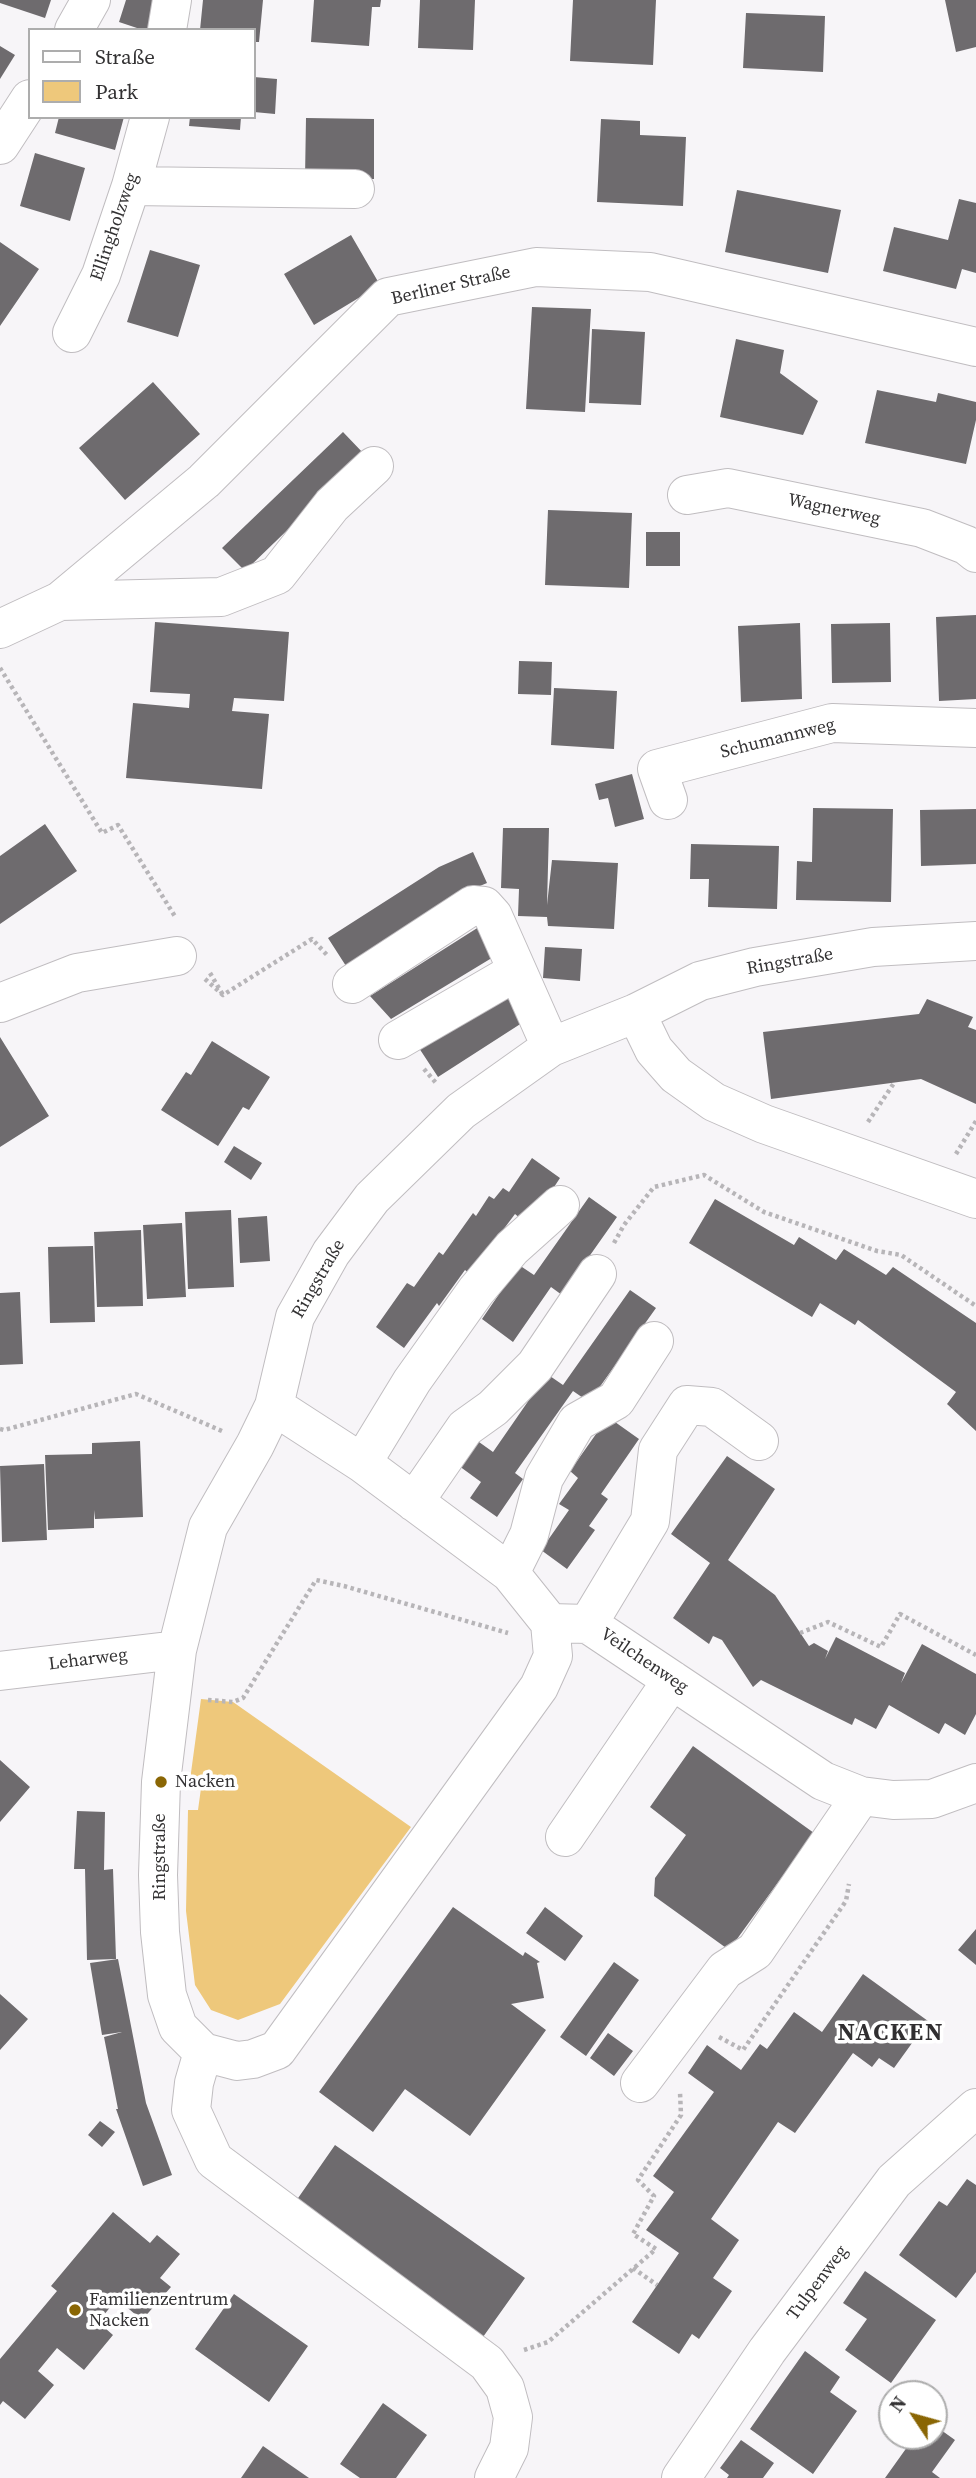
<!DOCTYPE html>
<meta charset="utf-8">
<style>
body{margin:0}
#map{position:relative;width:976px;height:2478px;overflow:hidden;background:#f7f5f8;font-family:"Source Serif 4",serif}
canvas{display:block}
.legend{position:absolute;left:28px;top:28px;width:228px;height:91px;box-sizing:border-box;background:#fff;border:2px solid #adadad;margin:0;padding:9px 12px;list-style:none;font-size:21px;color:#333233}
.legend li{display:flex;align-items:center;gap:14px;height:35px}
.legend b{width:35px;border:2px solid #adadad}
.north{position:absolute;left:878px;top:2380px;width:70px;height:70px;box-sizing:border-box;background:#fff;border:2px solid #adadad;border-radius:50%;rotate:306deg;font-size:19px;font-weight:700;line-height:28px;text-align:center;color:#333233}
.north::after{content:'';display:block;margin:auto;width:24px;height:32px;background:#8a6604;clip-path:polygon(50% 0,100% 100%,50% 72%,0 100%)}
</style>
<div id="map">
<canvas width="976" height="2478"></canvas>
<ul class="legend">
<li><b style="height:9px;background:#fff"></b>Straße</li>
<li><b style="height:19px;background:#eec87b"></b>Park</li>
</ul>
<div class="north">N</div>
</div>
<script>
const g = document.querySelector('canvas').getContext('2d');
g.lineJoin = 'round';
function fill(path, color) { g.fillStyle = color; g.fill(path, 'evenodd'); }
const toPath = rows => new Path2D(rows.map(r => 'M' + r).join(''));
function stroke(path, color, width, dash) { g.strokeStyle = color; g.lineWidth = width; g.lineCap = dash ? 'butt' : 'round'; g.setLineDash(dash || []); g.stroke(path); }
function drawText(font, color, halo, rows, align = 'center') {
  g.font = font + ' "Source Serif 4",serif'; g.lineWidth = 7; g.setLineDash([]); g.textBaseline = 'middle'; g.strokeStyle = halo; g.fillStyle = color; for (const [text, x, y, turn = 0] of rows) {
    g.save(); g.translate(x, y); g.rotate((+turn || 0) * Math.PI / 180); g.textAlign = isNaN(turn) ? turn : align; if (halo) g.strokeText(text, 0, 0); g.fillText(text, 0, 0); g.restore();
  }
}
fill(toPath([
 [201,1699,233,1702,411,1827,280,2004,238,2020,211,2010,195,1985,186,1911,188,1810,198,1810,202,1781,190,1780]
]), '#eec87b');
fill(toPath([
 [0,0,51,0,45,18,0,3],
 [126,0,154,0,151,30,143,30,119,22],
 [203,0,263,0,259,42,254,42,254,30,200,30],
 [314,0,381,0,380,7,372,7,369,46,311,42],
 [420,0,475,0,473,50,418,48],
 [573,0,656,0,653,65,570,61],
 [945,0,976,0,976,47,956,52],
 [746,13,825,16,823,72,743,68],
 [0,46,15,55,0,79],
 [254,77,277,79,275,114,254,112],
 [59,117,124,117,115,150,55,133],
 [190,117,241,117,240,130,189,126],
 [306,118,374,119,374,179,305,178],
 [601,119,640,121,640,135,686,137,683,206,597,202],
 [35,153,85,168,70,221,20,206],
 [737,190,841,210,828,273,725,252],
 [959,199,976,203,976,273,962,269,956,289,883,271,894,227,948,240],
 [351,235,380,285,314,325,284,274],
 [0,242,39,269,0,326],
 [150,250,200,265,178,337,127,322],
 [532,307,591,309,585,412,526,409],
 [592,329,645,332,641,405,589,403],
 [736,339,784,350,780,373,818,401,803,435,720,417],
 [153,382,200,434,125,500,79,448],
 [877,390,936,402,938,393,976,402,976,420,966,464,865,443],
 [343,432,365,455,245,571,222,548],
 [548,510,632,513,629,588,545,585],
 [646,532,680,532,680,566,646,566],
 [976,615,976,699,939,701,936,617],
 [155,622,289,632,284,701,234,698,232,711,269,714,262,789,126,778,133,703,189,708,190,694,150,692],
 [800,623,802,699,741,702,738,626],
 [890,623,891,682,832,683,831,624],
 [519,661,552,662,551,695,518,694],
 [554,688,617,691,614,749,551,745],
 [632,774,644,819,615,827,608,798,599,800,595,784],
 [813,808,893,809,891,902,796,900,797,861,812,862],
 [976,809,976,864,921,866,920,810],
 [45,824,77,871,0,924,0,856],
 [503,828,549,828,547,905,552,860,618,863,614,929,548,926,547,917,518,916,519,889,501,888],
 [691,844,779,846,777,909,708,907,709,879,690,879],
 [473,852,487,883,456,896,346,966,328,938,439,867],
 [482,925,500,953,391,1019,370,996],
 [545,947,582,949,580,981,543,978],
 [506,991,525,1021,438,1077,419,1048],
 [927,999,973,1017,968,1027,976,1030,976,1104,921,1079,771,1099,763,1032,919,1014],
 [0,1037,49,1116,0,1147],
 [212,1041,270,1077,249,1110,243,1107,218,1146,161,1110,186,1072,191,1075],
 [234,1146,262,1163,251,1180,224,1162],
 [532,1158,560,1178,537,1213,521,1219,515,1214,470,1274,465,1270,439,1306,437,1303,404,1348,376,1327,407,1283,414,1287,439,1252,443,1255,473,1213,476,1216,489,1196,494,1199,503,1188,509,1192],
 [589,1197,617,1217,562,1295,551,1287,513,1342,482,1319,519,1265,534,1275],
 [715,1199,794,1245,799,1237,836,1260,844,1249,886,1275,893,1267,976,1323,976,1431,947,1404,956,1392,858,1320,855,1325,820,1303,812,1317,689,1243],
 [231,1210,234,1287,188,1289,185,1212],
 [267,1216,270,1261,240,1263,238,1218],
 [182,1223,186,1297,147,1299,143,1225],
 [141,1230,143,1306,97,1307,94,1232],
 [93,1246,95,1322,50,1323,48,1247],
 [630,1290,656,1308,589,1402,573,1391,515,1473,523,1479,497,1517,470,1498,481,1482,455,1463,472,1437,493,1452,547,1374,563,1385],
 [20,1292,23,1364,0,1365,0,1293],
 [608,1417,639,1439,601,1494,608,1499,589,1526,595,1530,567,1569,541,1550,569,1510,559,1504,578,1478,570,1471],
 [140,1441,143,1517,95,1519,94,1510,94,1528,48,1530,45,1455,92,1454,92,1443],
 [727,1456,775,1489,728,1560,775,1595,809,1646,814,1643,828,1651,825,1659,836,1637,905,1673,901,1683,922,1644,976,1674,976,1714,965,1735,945,1723,939,1734,889,1705,876,1729,855,1718,852,1725,761,1680,753,1687,722,1640,713,1636,709,1644,673,1618,710,1563,671,1534],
 [44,1464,47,1540,2,1542,0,1466],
 [693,1746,814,1833,729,1950,654,1896,655,1878,686,1835,650,1807],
 [0,1760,30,1787,0,1822],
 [77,1811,105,1812,104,1870,113,1869,116,1959,87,1960,85,1869,74,1869],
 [453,1907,523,1956,525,1952,540,1962,537,1963,544,1998,511,2004,546,2030,470,2136,405,2089,373,2132,319,2092],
 [545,1907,583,1936,565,1961,526,1933],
 [976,1929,976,1965,958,1950],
 [118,1959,146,2103,172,2175,143,2186,116,2109,118,2109,104,2037,122,2032,102,2035,90,1963],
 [614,1962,639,1980,586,2056,560,2037],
 [863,1974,928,2021,894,2068,879,2058,872,2067,853,2053,795,2133,778,2122,711,2219,739,2240,713,2278,732,2291,699,2339,692,2334,679,2354,632,2322,679,2253,646,2230,674,2192,653,2176,714,2092,688,2073,707,2045,741,2070,760,2044,767,2049,794,2012,822,2032],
 [0,1994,28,2019,0,2050],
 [608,2033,633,2051,614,2076,590,2058],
 [100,2121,115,2132,102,2147,88,2135],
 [335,2145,525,2278,483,2337,296,2201],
 [967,2179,976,2185,976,2272,956,2298,899,2255,939,2201,947,2206],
 [113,2212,150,2243,157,2235,180,2254,160,2278,171,2287,142,2320,117,2299,98,2322,113,2335,84,2370,57,2348,38,2371,54,2385,25,2419,3,2401,0,2405,0,2359,57,2291,51,2286],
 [865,2271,936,2320,891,2383,845,2350,867,2319,843,2303],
 [234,2294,308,2346,269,2402,195,2349],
 [805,2351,840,2377,830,2392,857,2411,813,2474,750,2429],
 [383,2403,427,2435,396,2478,360,2478,340,2464],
 [934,2425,955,2440,932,2472,940,2478,885,2478,915,2436,934,2436],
 [741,2440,774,2463,763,2478,727,2478,729,2475,720,2468],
 [263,2446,309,2478,241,2478]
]), '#6e6b6e');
const minor = toPath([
 [74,30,91,0],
 [167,30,172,0],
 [0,145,30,99],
 [131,186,355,189],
 [72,333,101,275,131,186,150,117],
 [687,495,728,488,922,528,966,545,976,553],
 [60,601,221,597,277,575,332,505,374,466],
 [0,629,60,601,204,481,388,297,536,267,650,272,976,347],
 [668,800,657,769,832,723,976,728],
 [352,984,473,905,484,906,493,916,551,1047],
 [0,1003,77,973,177,956],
 [636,1013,654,1050,676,1075,714,1102,764,1124,976,1199],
 [398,1040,517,971],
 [274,1406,362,1463,510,1573,550,1623,588,1624,823,1781,861,1796,893,1800,932,1799,976,1783],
 [362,1463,412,1381,476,1291,512,1248,560,1205],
 [414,1502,465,1428,493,1408,535,1366,597,1274],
 [510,1573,529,1535,544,1478,577,1422,616,1400,654,1341],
 [550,1623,553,1656,539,1687,277,2050,253,2059,237,2061,203,2052,178,2027,167,1995,160,1932,158,1875,161,1782,177,1650,208,1527,255,1445,274,1406,295,1317,331,1253,372,1198,461,1111,551,1047,636,1013,700,981,755,967,873,947,976,941],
 [588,1624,650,1521,658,1450,687,1405,712,1407,759,1441],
 [0,1671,177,1650],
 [565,1837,672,1680],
 [203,2052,194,2083,191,2110,214,2160,487,2363,505,2388,513,2417,509,2448,494,2478],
 [640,2083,725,1970,755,1951,861,1796],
 [681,2478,767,2351,894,2181,976,2108]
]);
stroke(minor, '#c0bdc0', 40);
stroke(toPath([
 [0,668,102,833,118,825,176,918],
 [210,973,223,995],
 [205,979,223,995,312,939,327,955],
 [424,1069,436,1083],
 [868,1122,894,1083],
 [956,1154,976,1121],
 [614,1243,624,1225,654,1187,704,1175,764,1212,877,1251,901,1255,976,1306],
 [0,1429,4,1430,136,1394,222,1431],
 [800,1633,828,1622,881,1647,900,1614,976,1655],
 [208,1700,233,1702,243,1698,316,1580,344,1586,508,1633],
 [719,2037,743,2050,846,1901,849,1884],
 [633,2268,657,2285],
 [524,2350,548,2342,656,2249,633,2234,654,2196,638,2180,681,2115,680,2092]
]), '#b7b5b8', 4.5, [3.5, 3.5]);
stroke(minor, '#fff', 38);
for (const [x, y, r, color] of [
 [161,1782,7,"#8a6604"],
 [75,2310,7,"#8a6604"]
]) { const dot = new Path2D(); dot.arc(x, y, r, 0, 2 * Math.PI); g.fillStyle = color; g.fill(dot); stroke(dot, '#fff', 2.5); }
drawText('18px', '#333233', '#fff', [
 ["Ellingholzweg",115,227,-71],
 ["Berliner Straße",451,286,-13],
 ["Wagnerweg",834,510,12],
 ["Schumannweg",778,739,-14],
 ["Ringstraße",790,962,-10],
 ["Ringstraße",319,1279,-60],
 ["Leharweg",88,1660,-7],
 ["Veilchenweg",644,1661,34],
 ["Ringstraße",160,1857,-90],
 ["Tulpenweg",818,2283,-53]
]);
drawText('18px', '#333233', '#fff', [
 ["Nacken",175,1782],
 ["Familienzentrum",89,2300],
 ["Nacken",89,2321]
], 'left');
g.letterSpacing = '2px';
drawText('bold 24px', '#302e30', '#fff', [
 ["NACKEN",891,2034]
]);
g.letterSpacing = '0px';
</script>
